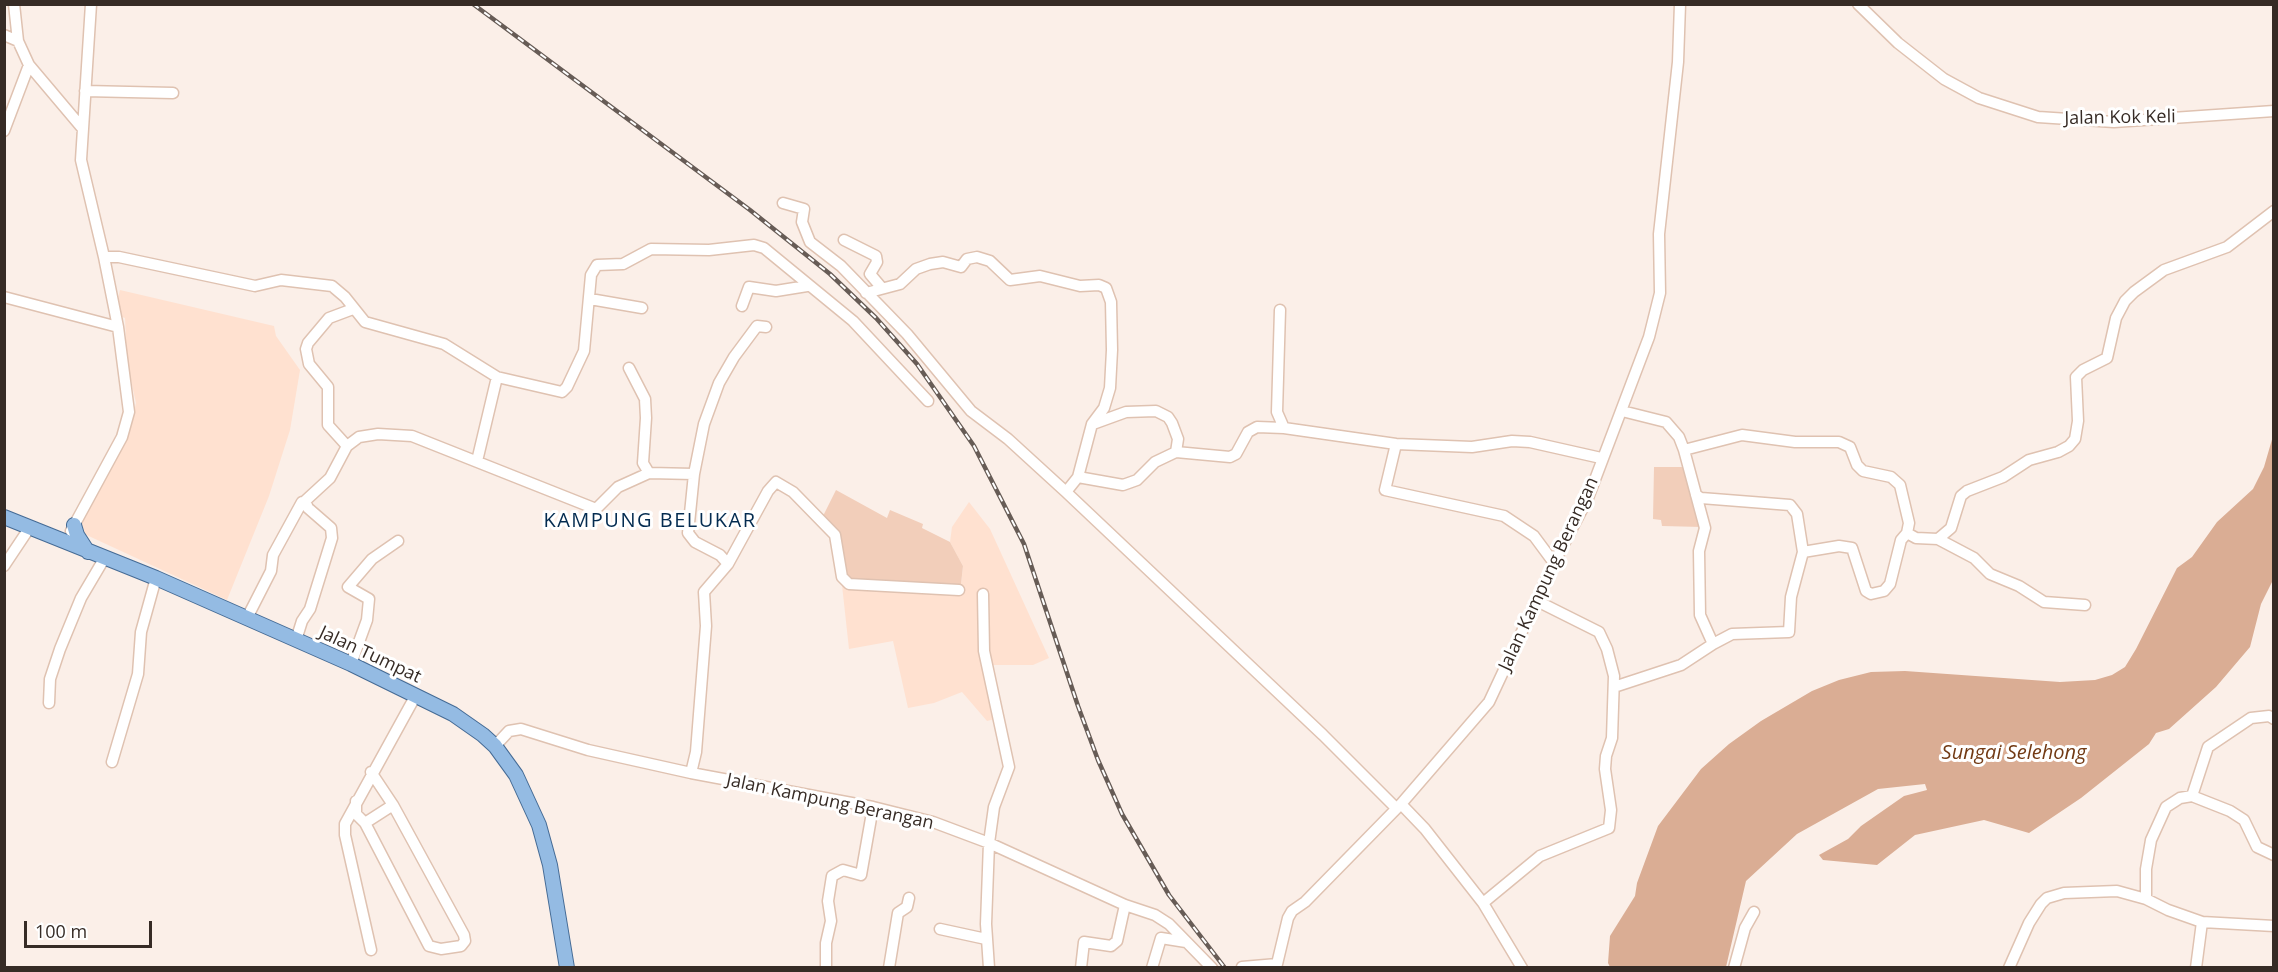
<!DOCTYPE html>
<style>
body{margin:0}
#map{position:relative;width:2278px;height:972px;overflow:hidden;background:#fbefe8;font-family:"Open Sans",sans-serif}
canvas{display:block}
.frame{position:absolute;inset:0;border:6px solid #362b25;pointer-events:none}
.scale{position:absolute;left:24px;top:921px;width:128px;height:27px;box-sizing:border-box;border:3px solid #362b25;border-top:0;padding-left:8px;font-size:18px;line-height:21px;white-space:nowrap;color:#362b25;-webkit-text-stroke:4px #fff;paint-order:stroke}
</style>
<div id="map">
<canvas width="2278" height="972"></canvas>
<div class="frame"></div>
<div class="scale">100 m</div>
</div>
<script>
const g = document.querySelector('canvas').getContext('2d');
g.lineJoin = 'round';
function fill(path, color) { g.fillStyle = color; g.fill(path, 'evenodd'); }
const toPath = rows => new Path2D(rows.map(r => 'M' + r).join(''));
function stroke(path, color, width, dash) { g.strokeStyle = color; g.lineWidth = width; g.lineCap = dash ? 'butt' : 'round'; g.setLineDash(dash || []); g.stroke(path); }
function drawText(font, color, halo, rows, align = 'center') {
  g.font = font + ' "Open Sans",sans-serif'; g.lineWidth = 6; g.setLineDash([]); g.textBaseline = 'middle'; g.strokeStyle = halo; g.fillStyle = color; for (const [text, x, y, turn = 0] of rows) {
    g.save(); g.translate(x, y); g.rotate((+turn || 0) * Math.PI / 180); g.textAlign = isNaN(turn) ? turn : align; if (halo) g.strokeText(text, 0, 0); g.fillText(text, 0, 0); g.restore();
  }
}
fill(toPath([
 [120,290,274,326,276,336,300,370,290,430,269,496,227,600,80,532,80,525,132,420,136,403,127,362,125,318,122,317,120,308,116,307],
 [969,502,990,529,1049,658,1033,665,985,665,995,719,987,721,962,692,934,703,908,708,893,641,849,649,842,585,960,593,963,566,950,542,952,527]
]), '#ffe1d0');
fill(toPath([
 [1654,467,1686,467,1702,527,1662,526,1661,520,1653,519],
 [836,490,887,518,890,510,923,524,922,528,950,542,963,566,960,593,841,585,832,537,819,524]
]), '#f2ceba');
fill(toPath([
 [2273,436,2273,580,2261,604,2250,647,2216,687,2169,729,2156,733,2149,744,2081,798,2029,833,1984,820,1915,835,1877,865,1823,860,1819,855,1848,839,1861,826,1904,796,1927,790,1925,784,1878,789,1797,834,1746,881,1726,967,1610,967,1608,963,1610,936,1635,896,1637,883,1658,826,1701,769,1729,744,1761,721,1812,691,1839,680,1871,672,1905,671,2060,682,2095,680,2112,675,2125,667,2136,649,2177,568,2192,557,2217,522,2253,489,2264,467]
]), '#daad94');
const minor = toPath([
 [14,4,18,41,29,65,83,129],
 [91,4,81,160,104,257],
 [1858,4,1898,43,1944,79,1979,98,2038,117,2114,122,2274,111],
 [4,35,18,41],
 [85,91,173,93],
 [4,131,29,65],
 [783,203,804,209,802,222,810,242,841,266,907,334,971,411,1008,439,1066,492,1323,735,1396,808],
 [844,240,876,256,877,262,870,274,881,287],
 [866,293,900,284,916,269,930,264,943,262,961,267,967,259,977,257,990,261,1010,280,1040,276,1080,286,1099,285,1106,288,1111,302,1112,350,1110,388,1104,408,1092,424,1078,477,1066,492],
 [4,297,118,327],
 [590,299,642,308],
 [742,306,749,287,776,291,807,286],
 [1280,310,1277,412,1284,428],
 [629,368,645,399,646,418,643,463,649,473],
 [1093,424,1126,412,1156,411,1168,417,1172,423,1178,439,1176,452],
 [1396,444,1385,490,1504,516,1534,536,1554,563],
 [347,446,328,425,328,387,309,364,306,349,308,343,329,318,353,309],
 [1684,450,1742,435,1795,442,1839,442,1850,447,1857,465,1863,471,1891,477,1900,485,1909,523,1907,533,1901,540,1890,584,1884,591,1871,594,1866,591,1852,548,1839,546,1803,552,1797,514,1790,505,1701,498,1696,495],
 [477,461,497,377],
 [1078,477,1123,485,1137,480,1155,462,1176,452,1230,457,1236,454,1248,432,1257,427,1284,428,1396,444,1472,447,1512,441,1530,442,1601,458],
 [71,531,122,437,129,412,118,327,104,257,119,257,255,286,281,280,332,286,345,297,365,322,444,344,497,377,562,392,567,387,584,351,591,275,597,265,623,264,651,249,709,250,754,245,764,248,853,321,928,401],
 [1907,533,1916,538,1938,539,1974,558,1990,574,2019,586,2044,602,2085,605],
 [1938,539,1951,528,1961,496,1967,491,2003,477,2029,460,2058,452,2069,446,2075,439,2078,421,2076,377,2083,370,2107,358,2116,318,2125,301,2134,292,2164,270,2227,247,2274,211],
 [728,564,720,555,695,542,688,533,694,474,704,424,719,383,734,357,757,326,766,327],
 [4,566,30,527],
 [983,594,984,651,1009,767,994,807,989,843,986,924,989,968],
 [247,618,271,571,273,555,302,502],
 [296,640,302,621,310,609,332,538,331,528,308,508,305,501,330,478,347,446,359,437,378,434,412,436,596,509,618,487,649,473,694,474],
 [1713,644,1732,634,1789,632,1791,597,1803,552],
 [351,664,367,620,369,599,348,587,372,559,398,541],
 [1614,687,1681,665,1713,644,1700,615,1699,551,1705,528,1684,450,1679,437,1666,422,1622,411],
 [49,703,50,679,60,649,81,598,104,559],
 [495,746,509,731,521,729,588,750,691,773,873,807,933,822,989,843,1125,905,1155,915,1169,924,1212,968],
 [112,762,138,674,141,632,156,578],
 [691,773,696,752,706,626,704,592,728,564,768,491,776,482,793,492,835,535,842,577,849,584,959,590],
 [2192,796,2208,747,2251,718,2269,716,2274,719],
 [356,801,356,814,365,823,429,946,441,949,461,946,465,941,464,935,393,805,371,772],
 [1401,804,1425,829,1483,903,1522,968],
 [365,823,393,805],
 [2146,899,2146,869,2151,840,2166,807,2180,798,2192,796,2230,811,2244,820,2257,847,2274,855],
 [1483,903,1540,856,1609,828,1611,810,1605,769,1606,756,1612,738,1614,676,1607,649,1599,632,1537,601],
 [940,929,986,939],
 [371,950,345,835,345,824,416,695],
 [1242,967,1277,964,1288,918,1292,911,1305,902,1401,804,1489,702,1554,563,1588,498,1649,337,1660,293,1659,234,1678,62,1680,4],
 [826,968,826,943,831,921,828,901,832,876,843,870,861,875,873,807],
 [889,968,898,913,907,907,909,898],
 [1081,968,1084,942,1111,946,1117,941,1125,905],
 [1152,968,1161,938,1186,942],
 [1734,968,1745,928,1754,912],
 [2009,968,2029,923,2041,904,2047,898,2064,893,2117,891,2146,899,2168,910,2202,922,2274,926],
 [2196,968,2202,922]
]);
const major = toPath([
 [4,517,156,578,351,664,453,714,483,735,495,746,516,775,539,825,550,865,567,968],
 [74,525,77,535,88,552]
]);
stroke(minor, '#dfc2b1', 13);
stroke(major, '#456b95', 16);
stroke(minor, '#fff', 10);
stroke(major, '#94bbe3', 14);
const rail = toPath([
 [473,4,750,210,830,274,876,318,917,364,974,446,1024,544,1078,706,1098,760,1122,814,1169,895,1225,968]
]);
stroke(rail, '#675c56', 4.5);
stroke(rail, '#fff', 2, [7]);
drawText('18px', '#362b25', '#fff', [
 ["Jalan Kok Keli",2120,118,-1],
 ["Jalan Kampung Berangan",1549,574,-65],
 ["Jalan Tumpat",370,655,25],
 ["Jalan Kampung Berangan",830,802,12]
]);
g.letterSpacing = '1.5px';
drawText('20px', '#032b50', '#fff', [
 ["KAMPUNG BELUKAR",650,521]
]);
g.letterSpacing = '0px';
drawText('italic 20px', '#723a14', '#fff', [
 ["Sungai Selehong",2014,753]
]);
</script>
